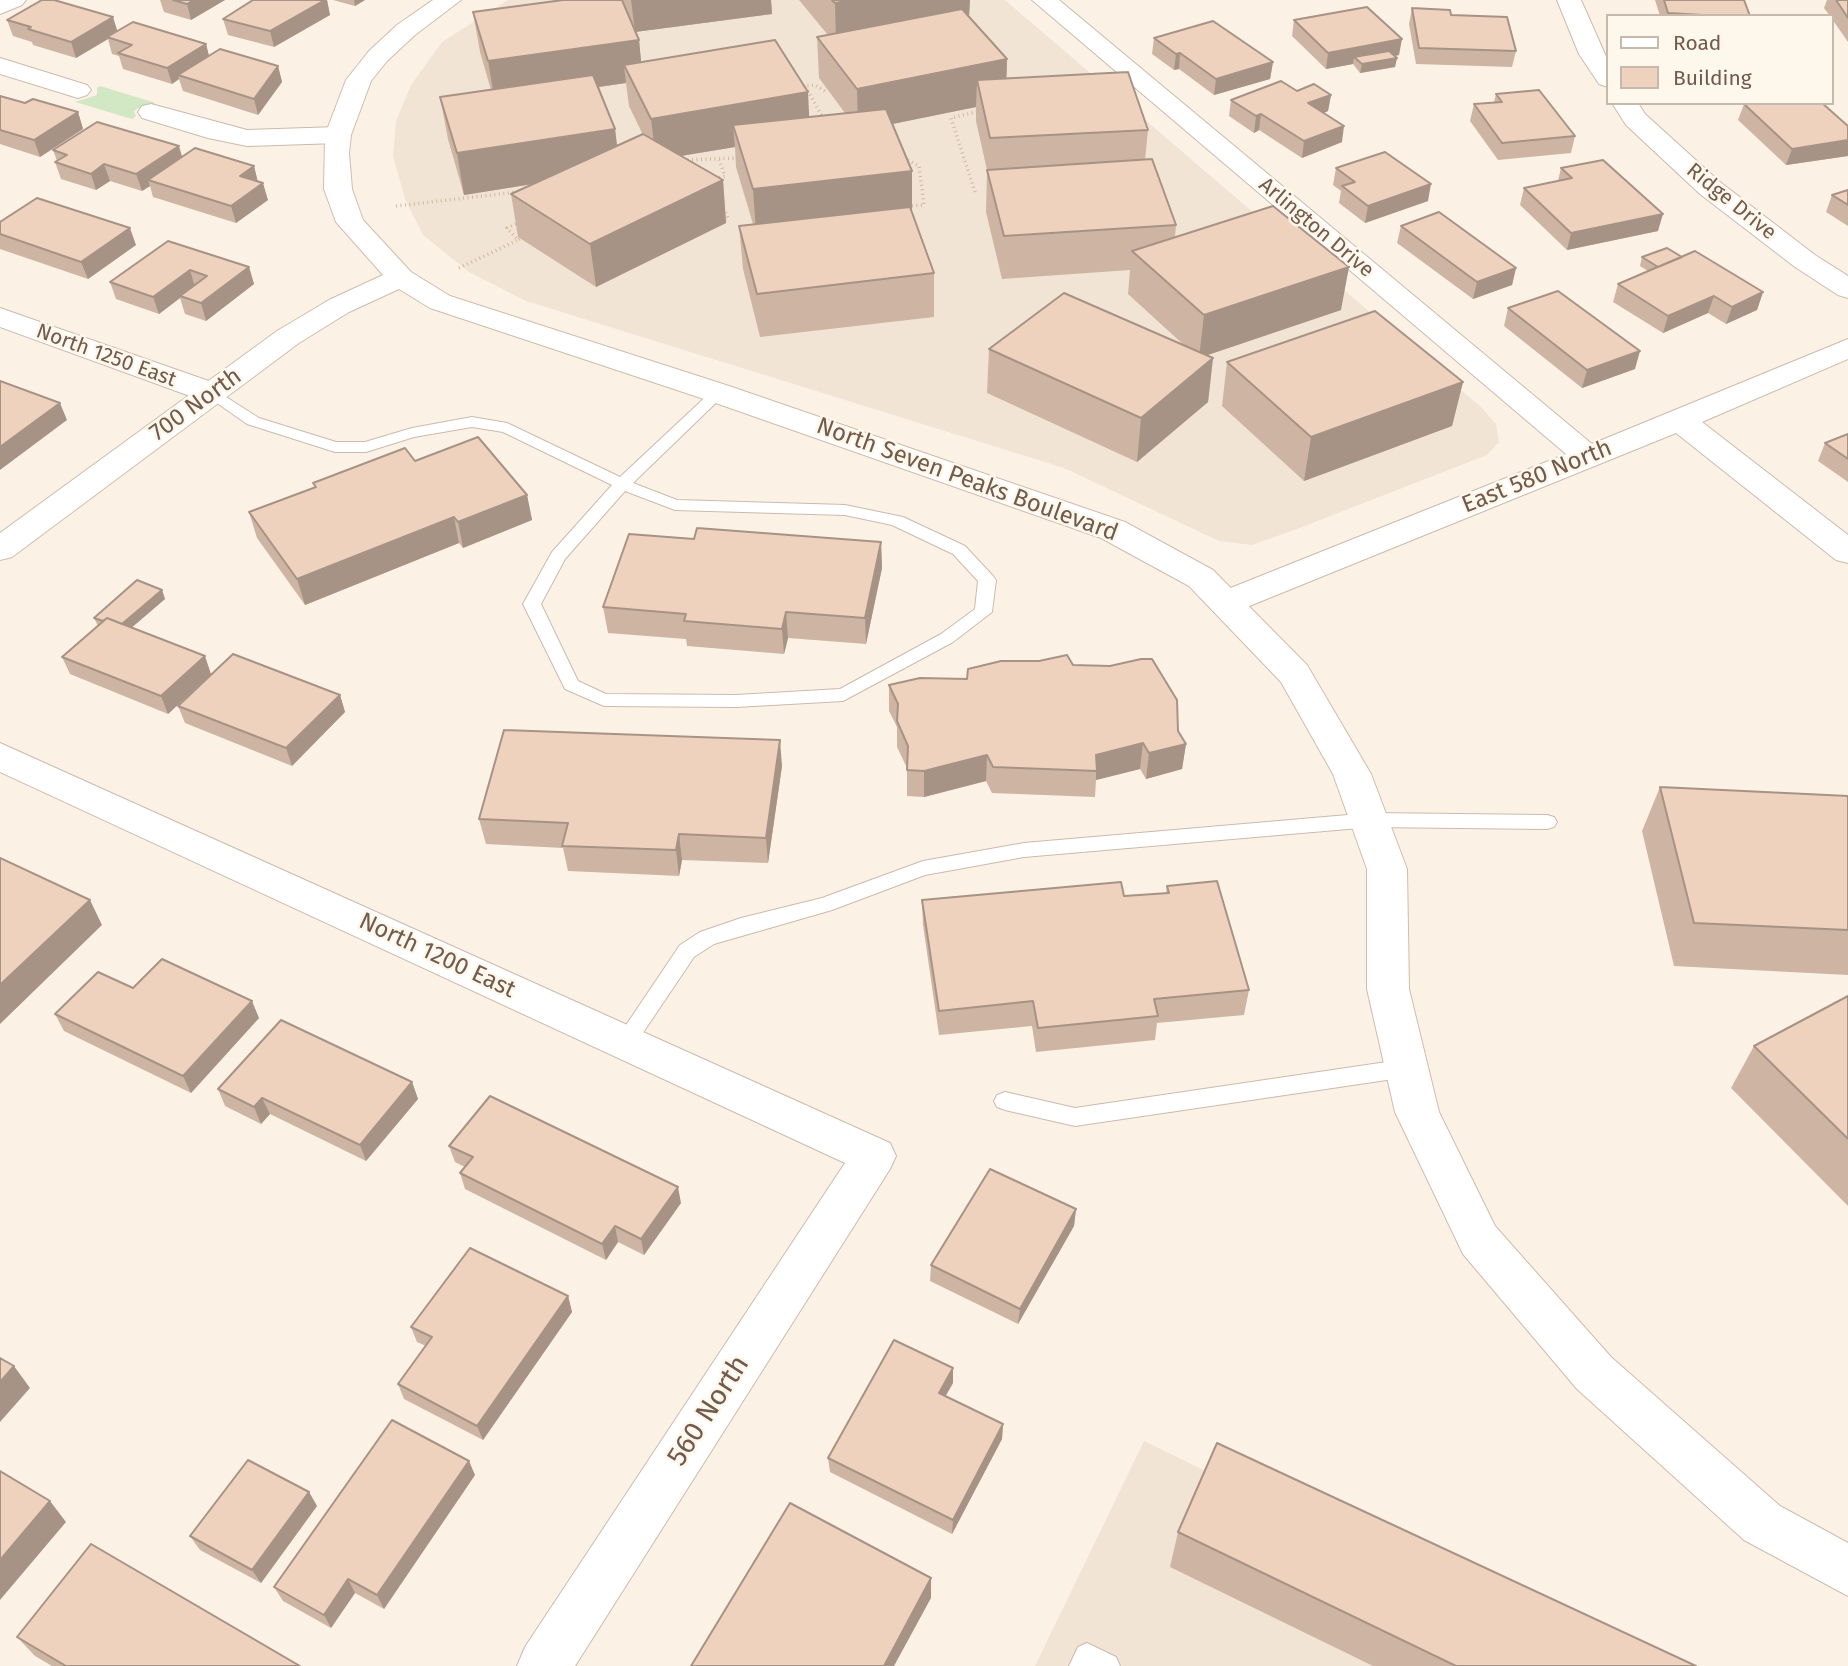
<!DOCTYPE html>
<style>
body{margin:0}
#map{position:relative;width:1848px;height:1666px;overflow:hidden;background:#fbf2e5;font-family:"Fira Sans",sans-serif}
canvas{display:block}
.legend{position:absolute;left:1606px;top:14px;width:228px;height:91px;box-sizing:border-box;background:#fef7eb;border:2px solid #c6b8ab;margin:0;padding:9px 12px;list-style:none;font-size:21px;color:#725a4c}
.legend li{display:flex;align-items:center;gap:14px;height:35px}
.legend b{width:35px;border:2px solid #c6b8ab}
</style>
<div id="map">
<canvas width="1848" height="1666"></canvas>
<ul class="legend">
<li><b style="height:9px;background:#fff"></b>Road</li>
<li><b style="height:19px;background:#efd2be"></b>Building</li>
</ul>
</div>
<script>
const g = document.querySelector('canvas').getContext('2d');
g.lineJoin = 'round';
function fill(path, color) { g.fillStyle = color; g.fill(path, 'evenodd'); }
const toPath = rows => new Path2D(rows.map(r => 'M' + r).join(''));
function stroke(path, color, width, dash) { g.strokeStyle = color; g.lineWidth = width; g.lineCap = dash ? 'butt' : 'round'; g.setLineDash(dash || []); g.stroke(path); }
function drawText(font, color, halo, rows, align = 'center') {
  g.font = font + ' "Fira Sans",sans-serif'; g.lineWidth = 5; g.setLineDash([]); g.textBaseline = 'middle'; g.strokeStyle = halo; g.fillStyle = color; for (const [text, x, y, turn = 0] of rows) {
    g.save(); g.translate(x, y); g.rotate((+turn || 0) * Math.PI / 180); g.textAlign = isNaN(turn) ? turn : align; if (halo) g.strokeText(text, 0, 0); g.fillText(text, 0, 0); g.restore();
  }
}
fill(toPath([
 [508,0,1005,0,1482,408,1496,424,1499,442,1487,455,1297,529,1252,545,1219,541,1064,468,526,301,469,272,423,235,405,199,393,156,396,121,411,85,442,42],
 [1144,1441,1608,1666,1035,1666]
]), '#f2e4d4');
fill(toPath([
 [100,86,156,103,136,109,134,112,136,116,132,119,75,102,97,95,97,88]
]), '#d2e8c4');
const lane = toPath([
 [212,388,259,418,336,442,365,442,412,428,472,417,507,423,620,477,713,390,723,390,726,393,723,396,633,483,677,500,845,505,903,517,965,546,993,576,996,580,992,612,953,642,843,701,736,707,604,706,565,689,523,604,552,552,612,485,503,432,472,427,414,437,366,452,335,452,247,424,207,396,204,393,207,390,212,388],
 [625,491,675,510,845,515,892,525,953,554,978,581,975,609,941,634,840,689,736,695,606,694,578,681,541,604,565,559,625,491],
 [1371,813,1547,815,1554,817,1557,822,1554,827,1547,829,1371,827,1024,857,925,875,832,910,714,944,694,957,632,1049,625,1052,618,1049,614,1043,680,945,700,932,741,918,822,898,923,861,1024,843,1371,813],
 [1407,1059,1415,1062,1418,1068,1415,1074,1407,1077,1075,1126,1005,1110,997,1107,994,1101,997,1095,1005,1092,1075,1108,1407,1059],
 [1087,1643,1116,1657,1120,1666,1069,1666,1078,1647,1087,1643]
]);
const street = toPath([
 [0,0,26,0,22,5,0,14,0,0],
 [1032,0,1059,0,1592,444,1848,339,1848,359,1702,422,1848,535,1848,563,1836,560,1676,433,1237,611,1225,614,1213,611,1208,603,1213,595,1566,454,1032,0],
 [1557,0,1581,0,1608,61,1608,87,1599,84,1579,54,1557,0],
 [0,58,87,85,91,90,87,95,78,98,0,74,0,58],
 [1612,103,1638,103,1645,114,1720,182,1815,255,1848,276,1848,298,1838,295,1795,267,1700,194,1626,125,1612,103],
 [151,104,247,130,338,127,347,129,351,135,347,141,338,143,247,146,208,138,142,118,138,112,142,106,151,104],
 [0,308,223,386,227,393,223,400,212,402,201,400,0,327,0,308],
 [0,743,890,1143,896,1156,890,1169,575,1666,517,1666,525,1647,845,1163,0,772,0,743]
]);
const secondary = toPath([
 [433,0,461,0,415,35,387,61,371,81,351,135,349,153,352,189,363,220,411,272,450,296,729,386,1125,522,1213,570,1307,665,1371,774,1407,869,1409,989,1439,1112,1495,1226,1611,1357,1780,1506,1848,1543,1848,1596,1744,1540,1577,1389,1463,1254,1395,1112,1367,989,1367,869,1333,774,1281,682,1189,586,1101,538,707,400,430,308,399,289,349,312,299,343,12,557,0,560,0,533,277,331,329,300,383,275,336,222,324,189,325,135,346,80,369,51,397,25,433,0]
]);
stroke(lane, '#ccbaac', 2);
stroke(street, '#ccbaac', 2);
stroke(secondary, '#d0bcac', 2);
stroke(toPath([
 [801,85,807,89,823,118],
 [803,86,815,85,825,91],
 [904,158,919,166,924,205,910,206],
 [683,160,741,158],
 [715,179,725,176,719,160],
 [975,192,951,118,980,111],
 [722,204,728,218,724,221],
 [396,206,517,192],
 [520,222,507,228,518,240,521,238],
 [459,268,518,240]
]), '#d3b5a2', 3.5, [1, 3.5]);
fill(lane, '#fff');
fill(street, '#fff');
fill(secondary, '#fff');
fill(toPath([
 [160,0,225,0,191,20,164,12],
 [253,0,327,0,330,15,274,47,228,35,223,19],
 [333,0,365,0,355,6],
 [563,0,771,0,772,14,635,32,639,40,641,62,809,117,845,113,819,78,817,37,828,35,799,0,970,0,969,16,968,16,1007,59,1006,78,1148,130,1145,160,1176,225,1175,237,1341,310,1207,355,1213,358,1208,402,1137,462,987,393,989,349,1185,346,1128,294,1130,270,1002,279,986,212,987,170,976,121,976,107,892,124,912,214,934,273,934,317,760,337,743,269,739,226,753,224,736,167,735,147,681,156,723,180,726,223,596,287,518,237,511,194,533,184,464,195,448,139,440,97,491,90,480,52,473,12],
 [626,83,629,106,643,135,617,146,615,129,599,87],
 [1655,0,1744,0,1750,16,1660,16],
 [1827,0,1848,0,1848,42,1832,19,1832,16,1830,16,1824,8],
 [1412,8,1516,51,1512,67,1416,64,1409,24],
 [7,20,117,31,206,44,209,56,278,66,282,82,258,115,183,91,179,79,172,84,123,69,119,56,112,54,108,39,76,58,33,45,32,42,13,36],
 [1294,20,1399,55,1394,56,1397,58,1395,67,1360,73,1353,64,1326,69,1292,36],
 [1154,38,1273,62,1270,79,1214,95,1179,69,1174,70,1152,54],
 [1297,91,1331,95,1328,111,1324,113,1342,142,1302,158,1259,130,1254,133,1229,116,1231,100],
 [1496,94,1575,136,1571,153,1498,160,1470,121,1474,104,1494,102],
 [0,96,25,103,78,112,83,129,40,157,0,144],
 [1744,104,1848,126,1848,156,1786,165,1738,120],
 [53,150,182,157,254,166,258,182,268,200,236,223,153,197,150,186,142,191,110,181,96,190,61,179,55,162,57,161],
 [1336,168,1428,201,1365,223,1339,203,1341,191,1333,185],
 [1561,168,1658,231,1567,250,1520,205,1524,188,1558,181],
 [1848,190,1848,226,1826,212,1832,195],
 [0,222,136,245,88,279,0,249],
 [1401,226,1516,268,1512,285,1473,299,1397,243],
 [168,241,249,267,254,284,206,321,185,314,180,298,159,314,116,299,110,282],
 [1642,257,1682,257,1763,292,1757,310,1726,324,1708,313,1663,333,1613,302,1618,284,1648,271,1640,266],
 [1508,308,1635,369,1582,388,1504,326],
 [1227,362,1463,382,1452,426,1304,481,1222,406],
 [1848,434,1848,482,1818,461,1825,443],
 [415,461,527,495,532,520,463,548,459,543,305,605,257,538,249,512,315,487,313,483],
 [694,539,881,542,882,568,866,644,788,638,784,654,687,646,686,639,608,633,603,607],
 [162,590,165,599,132,627,211,674,168,714,70,674,62,657,98,626,94,618],
 [1073,665,1178,731,1186,744,1182,769,1146,779,1140,769,1096,780,1095,797,992,793,986,781,924,797,907,796,907,768,897,747,897,727,889,711,889,685,967,679],
 [340,695,345,712,292,766,185,723,178,706],
 [782,766,768,863,682,860,679,876,568,871,563,848,486,844,479,819],
 [1660,787,1848,796,1848,975,1674,966,1642,831],
 [1167,886,1249,990,1244,1015,1157,1023,1155,1040,1036,1052,1032,1026,939,1035,923,925,922,900,1124,896,1166,893],
 [133,988,259,1018,191,1093,64,1031,55,1014],
 [1848,996,1848,1206,1731,1088,1754,1046],
 [412,1082,418,1099,366,1161,270,1114,261,1124,225,1106,218,1089],
 [449,1146,681,1203,644,1255,618,1242,606,1260,465,1189,460,1173,465,1167,455,1162],
 [1076,1209,1074,1226,1018,1324,930,1281,931,1265],
 [568,1296,572,1312,483,1440,404,1399,398,1384,426,1346,417,1342,411,1327],
 [953,1383,945,1396,1003,1424,1002,1439,952,1534,830,1472,828,1458],
 [475,1475,384,1609,355,1593,331,1628,283,1601,274,1587],
 [309,1492,317,1506,261,1583,200,1550,190,1536],
 [1178,1532,1696,1666,1373,1666,1170,1567],
 [17,1637,300,1666,52,1666,35,1656]
]), '#ceb5a3');
fill(toPath([
 [194,0,225,0,191,20,187,4],
 [325,0,327,0,330,15,274,47,270,31],
 [354,0,365,0,355,6],
 [631,0,771,0,772,14,635,32],
 [852,0,970,0,969,16,836,44,835,3],
 [113,17,118,33,107,37,108,39,76,58,71,42],
 [1402,39,1399,55,1360,63,1354,57,1353,64,1326,69,1328,53],
 [639,40,643,81,624,65,626,83,495,102,488,61],
 [206,44,210,60,178,75,179,79,172,84,167,68],
 [1180,53,1179,69,1174,70,1176,54],
 [1397,58,1395,67,1360,73,1362,64],
 [1007,59,1006,101,977,80,976,107,858,131,857,89],
 [1273,62,1270,79,1214,95,1216,79],
 [278,66,282,82,258,115,254,99],
 [808,92,810,133,733,125,735,147,656,160,651,119],
 [1331,95,1328,111,1306,120,1308,103],
 [78,112,83,129,40,157,34,140],
 [1261,114,1259,130,1254,133,1256,116],
 [1344,126,1342,142,1302,158,1304,141],
 [615,129,620,170,464,195,457,153],
 [1848,140,1848,156,1786,165,1792,149],
 [179,146,184,163,148,180,150,186,142,191,136,174],
 [104,164,110,181,96,190,91,174],
 [254,166,258,183,240,176],
 [912,171,912,214,756,232,753,189],
 [723,180,726,223,596,287,590,244],
 [263,183,268,200,236,223,231,206],
 [1431,184,1428,201,1365,223,1368,206],
 [1663,214,1658,231,1567,250,1571,233],
 [130,228,136,245,88,279,81,262],
 [249,267,254,284,206,321,201,303],
 [1349,267,1341,310,1199,358,1204,315],
 [1516,268,1512,285,1473,299,1477,282],
 [190,270,195,287,180,296,180,298,159,314,153,297],
 [1763,292,1757,310,1726,324,1732,307],
 [1714,296,1708,313,1663,333,1668,316],
 [1640,351,1635,369,1582,388,1587,370],
 [1213,358,1208,402,1137,462,1141,418],
 [1463,382,1452,426,1304,481,1311,437],
 [60,403,67,420,0,470,0,447],
 [527,495,532,520,463,548,458,522],
 [454,517,459,543,305,605,297,579],
 [881,542,882,568,866,644,865,618],
 [162,590,165,599,122,636,118,627],
 [786,612,788,638,784,654,782,629],
 [205,656,211,674,168,714,161,696],
 [340,695,345,712,292,766,286,748],
 [780,740,782,766,768,863,766,838],
 [1143,743,1140,769,1096,780,1096,755],
 [1186,744,1182,769,1146,779,1149,753],
 [987,755,986,781,924,797,924,771],
 [679,834,682,860,679,876,676,850],
 [90,900,102,925,0,1024,0,985],
 [252,1001,259,1018,191,1093,183,1076],
 [412,1082,418,1099,366,1161,360,1145],
 [262,1098,270,1114,261,1124,254,1107],
 [678,1187,681,1203,644,1255,641,1239],
 [1076,1209,1074,1226,1018,1324,1020,1309],
 [615,1226,618,1242,606,1260,602,1244],
 [568,1296,572,1312,483,1440,477,1426],
 [14,1366,30,1388,0,1422,0,1382],
 [953,1368,953,1383,939,1408,939,1393],
 [1003,1424,1002,1439,952,1534,953,1520],
 [469,1461,475,1475,384,1609,377,1595],
 [309,1492,317,1506,261,1583,252,1570],
 [50,1501,66,1522,0,1600,0,1560],
 [931,1578,931,1598,894,1666,884,1666],
 [348,1579,355,1593,331,1628,324,1615]
]), '#a79385');
const building = toPath([
 [42,0,54,0,113,17,71,42,28,29,31,27,7,20,42,0],
 [173,0,194,0,187,4,173,0],
 [253,0,325,0,270,31,223,19,253,0],
 [563,0,622,0,639,40,488,61,473,12,563,0],
 [832,0,852,0,835,3,832,0],
 [1664,0,1744,0,1750,16,1720,16,1668,13,1664,0],
 [1836,0,1848,0,1848,18,1836,0],
 [1367,7,1402,39,1328,53,1294,20,1367,7],
 [1412,8,1450,10,1451,15,1507,17,1516,51,1419,48,1412,8],
 [962,9,1007,59,857,89,817,37,962,9],
 [1213,21,1273,62,1216,79,1180,53,1176,54,1154,38,1213,21],
 [133,22,206,44,167,68,118,53,132,45,107,37,133,22],
 [775,40,808,92,651,119,624,65,775,40],
 [220,49,278,66,254,99,178,75,220,49],
 [1389,51,1397,58,1362,64,1354,57,1389,51],
 [1128,72,1148,130,990,138,977,80,1128,72],
 [593,75,615,129,457,153,440,97,593,75],
 [1281,81,1297,91,1314,84,1331,95,1308,103,1344,126,1304,141,1261,114,1256,116,1231,100,1281,81],
 [1539,90,1575,136,1502,143,1474,104,1502,102,1496,94,1539,90],
 [0,96,25,103,33,99,78,112,34,140,0,130,0,96],
 [1748,103,1822,103,1848,126,1848,140,1792,149,1744,104,1748,103],
 [886,109,912,171,753,189,733,125,886,109],
 [97,122,179,146,136,174,104,164,91,174,55,162,67,155,53,150,97,122],
 [643,134,723,180,590,244,511,194,643,134],
 [195,148,254,166,240,176,263,183,231,206,148,180,195,148],
 [1385,152,1431,184,1368,206,1342,186,1355,182,1336,168,1385,152],
 [1152,159,1176,225,1004,236,987,170,1152,159],
 [1603,160,1663,214,1571,233,1524,188,1572,178,1561,168,1603,160],
 [1848,190,1848,205,1832,195,1848,190],
 [37,198,130,228,81,262,0,234,0,222,37,198],
 [1273,206,1349,267,1204,315,1132,251,1273,206],
 [910,207,934,273,757,294,739,226,910,207],
 [1439,212,1516,268,1477,282,1401,226,1439,212],
 [168,241,249,267,201,303,180,296,207,276,190,270,153,297,110,282,168,241],
 [1667,248,1682,257,1658,267,1642,257,1667,248],
 [1695,251,1763,292,1732,307,1714,296,1668,316,1618,284,1695,251],
 [1558,291,1640,351,1587,370,1508,308,1558,291],
 [1064,293,1213,358,1141,418,989,349,1064,293],
 [1375,311,1463,382,1311,437,1227,362,1375,311],
 [0,381,60,403,0,447,0,381],
 [1848,434,1848,459,1825,443,1848,434],
 [478,437,527,495,458,522,454,517,297,579,249,512,316,487,313,483,405,448,415,461,478,437],
 [697,528,881,542,865,618,786,612,782,629,684,621,686,614,603,607,629,534,694,539,697,528],
 [137,580,162,590,122,624,107,618,103,621,94,618,137,580],
 [107,618,205,656,161,696,62,657,107,618],
 [233,654,340,695,286,748,178,706,233,654],
 [1067,655,1073,665,1110,666,1141,659,1152,659,1177,700,1178,731,1186,744,1149,753,1143,743,1096,755,1097,771,993,767,987,755,924,771,907,770,908,746,897,721,898,704,889,685,920,678,967,679,968,669,1001,661,1039,661,1067,655],
 [504,730,780,740,766,838,679,834,676,850,562,846,568,823,479,819,504,730],
 [1660,787,1848,796,1848,930,1694,923,1660,787],
 [0,858,90,900,0,985,0,858],
 [1217,881,1249,990,1154,999,1158,1016,1038,1028,1033,1001,939,1011,922,900,1121,882,1124,896,1169,893,1167,886,1217,881],
 [162,959,252,1001,183,1076,55,1014,98,972,133,988,162,959],
 [1848,996,1848,1139,1754,1046,1848,996],
 [281,1020,412,1082,360,1145,262,1098,254,1107,218,1089,281,1020],
 [490,1096,678,1187,641,1239,615,1226,602,1244,460,1173,473,1157,449,1146,490,1096],
 [990,1169,1076,1209,1020,1309,931,1265,990,1169],
 [470,1248,568,1296,477,1426,398,1384,432,1337,411,1327,470,1248],
 [894,1340,953,1368,939,1393,1003,1424,953,1520,828,1458,894,1340],
 [0,1358,14,1366,0,1382,0,1358],
 [392,1420,469,1461,377,1595,348,1579,324,1615,274,1587,392,1420],
 [1217,1443,1696,1666,1456,1666,1178,1532,1217,1443],
 [248,1460,309,1492,252,1570,190,1536,248,1460],
 [0,1471,50,1501,0,1560,0,1471],
 [790,1503,931,1578,884,1666,691,1666,790,1503],
 [91,1544,300,1666,66,1666,17,1637,91,1544]
]);
fill(building, '#efd2be');
stroke(building, '#a79385', 2);
drawText('21px', '#725a4c', '#fef7eb', [
 ["Ridge Drive",1731,202,39],
 ["Arlington Drive",1316,228,40],
 ["North 1250 East",106,356,20]
]);
drawText('24px', '#725a4c', '#fef7eb', [
 ["700 North",196,405,-36],
 ["East 580 North",1537,477,-22],
 ["North Seven Peaks Boulevard",967,480,20],
 ["North 1200 East",437,956,25]
]);
drawText('28px', '#725a4c', '#fef7eb', [
 ["560 North",709,1411,-57]
]);
</script>
